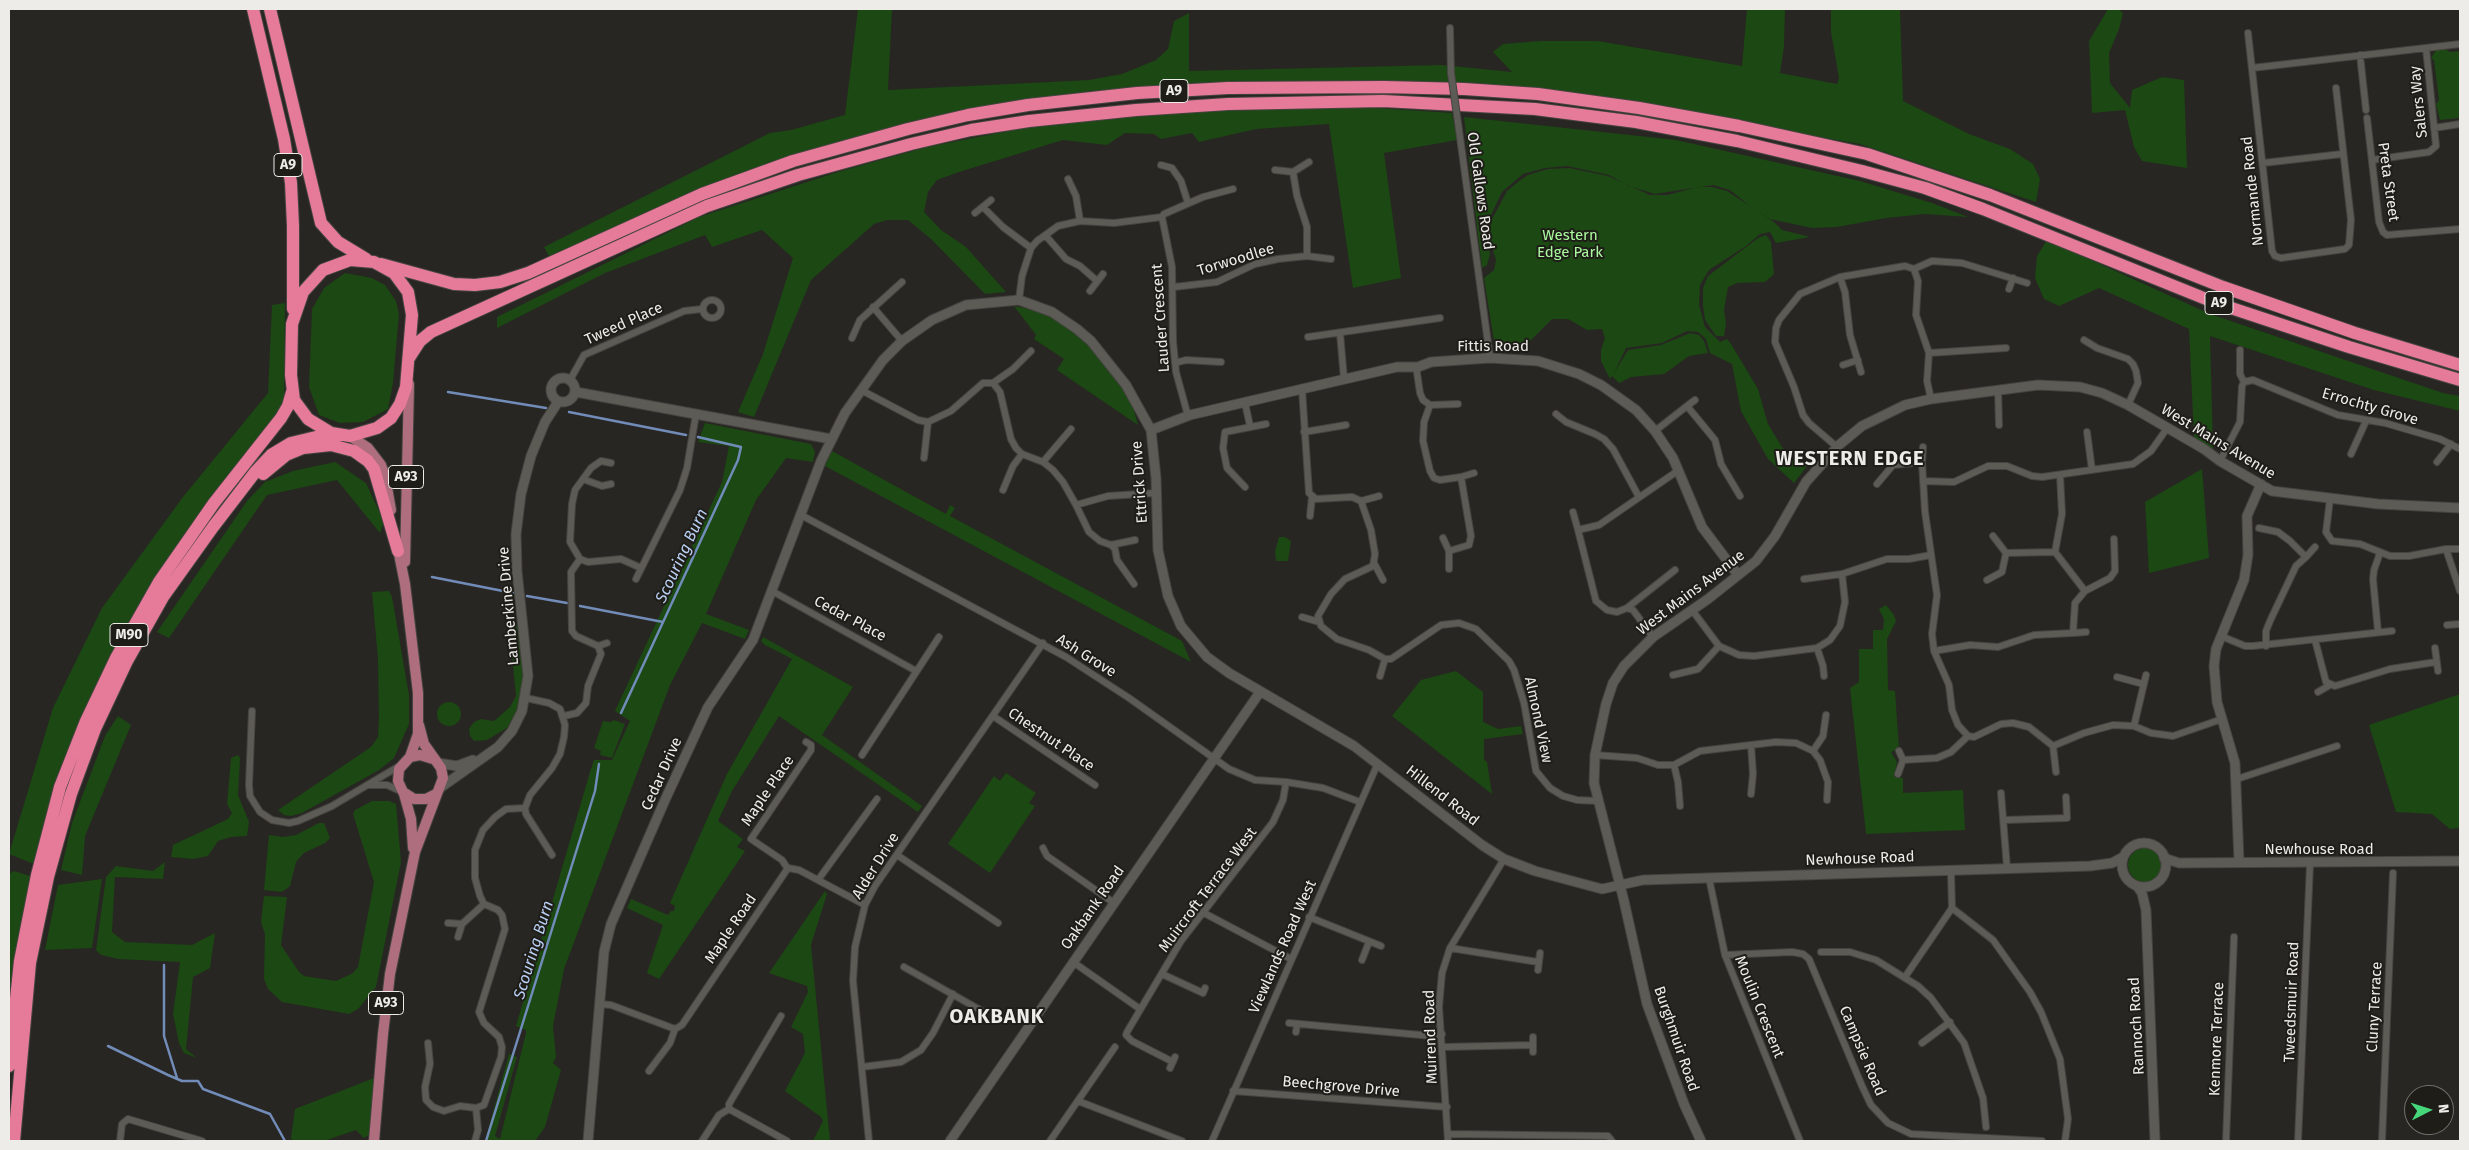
<!DOCTYPE html>
<style>
body{margin:0}
#map{position:relative;width:2469px;height:1150px;overflow:hidden;background:#282622;font-family:"Fira Sans",sans-serif}
canvas{display:block}
.frame{position:absolute;inset:0;border:10px solid #edece9;pointer-events:none}
.north{position:absolute;left:2404px;top:1085px;width:50px;height:50px;box-sizing:border-box;background:#1e1d18;border:1px solid #71706c;border-radius:50%;rotate:85deg;font-size:14px;font-weight:700;line-height:20px;text-align:center;color:#edece9}
.north::after{content:'';display:block;margin:auto;width:18px;height:22px;background:#45d77a;clip-path:polygon(50% 0,100% 100%,50% 72%,0 100%)}
</style>
<div id="map">
<canvas width="2469" height="1150"></canvas>
<div class="frame"></div>
<div class="north">N</div>
</div>
<script>
const g = document.querySelector('canvas').getContext('2d');
g.lineJoin = 'round';
function fill(path, color) { g.fillStyle = color; g.fill(path, 'evenodd'); }
const toPath = rows => new Path2D(rows.map(r => 'M' + r).join(''));
function stroke(path, color, width, dash) { g.strokeStyle = color; g.lineWidth = width; g.lineCap = dash ? 'butt' : 'round'; g.setLineDash(dash || []); g.stroke(path); }
function drawText(font, color, halo, rows, align = 'center') {
  g.font = font + ' "Fira Sans",sans-serif'; g.lineWidth = 4; g.setLineDash([]); g.textBaseline = 'middle'; g.strokeStyle = halo; g.fillStyle = color; for (const [text, x, y, turn = 0] of rows) {
    g.save(); g.translate(x, y); g.rotate((+turn || 0) * Math.PI / 180); g.textAlign = isNaN(turn) ? turn : align; if (halo) g.strokeText(text, 0, 0); g.fillText(text, 0, 0); g.restore();
  }
}
fill(toPath([
 [858,9,892,9,888,90,1089,80,1122,74,1156,60,1168,49,1174,21,1189,13,1189,71,1442,65,1512,72,1493,52,1503,44,1540,41,1598,41,1742,66,1747,9,1785,9,1784,46,1780,73,1837,84,1839,78,1831,32,1831,9,1900,9,1903,101,1969,134,2010,149,2033,164,2040,179,2036,202,1860,144,1676,112,1468,84,1033,102,718,185,549,256,544,247,770,133,791,130,845,115],
 [2108,9,2118,9,2123,13,2119,29,2109,53,2110,83,2130,108,2132,90,2162,77,2184,80,2187,168,2142,161,2134,147,2125,110,2092,113,2089,41],
 [2445,49,2450,52,2460,51,2460,118,2440,120,2436,104,2439,100,2434,60,2431,58,2436,50],
 [1359,107,1452,113,1457,140,1384,153,1401,278,1353,288,1329,124,1256,129,1199,142,1192,133,1161,139,1154,134,1125,133,1107,145,1063,140,959,172,937,180,928,192,924,212,941,230,966,247,1006,292,985,294,931,239,908,220,887,220,874,224,811,280,754,417,738,412,763,354,793,258,762,230,712,247,705,235,605,273,497,328,497,317,699,217,838,172,927,147,1055,122,1156,113],
 [1464,117,1676,140,1860,181,1932,203,1968,217,1925,214,1886,218,1837,227,1812,228,1770,219,1751,207,1730,190,1713,185,1655,194,1629,186,1609,175,1567,166,1545,168,1523,174,1502,192,1484,230,1490,254,1487,265,1482,268],
 [1569,168,1608,176,1650,195,1667,195,1698,187,1712,187,1727,191,1774,222,1782,230,1810,237,1776,243,1770,232,1760,234,1746,246,1709,270,1700,285,1699,305,1705,327,1720,342,1727,339,1731,344,1758,389,1768,424,1782,447,1791,457,1807,466,1794,483,1768,459,1741,411,1732,364,1710,353,1706,339,1698,332,1687,331,1662,343,1626,348,1614,373,1628,350,1661,345,1690,333,1699,335,1704,341,1708,353,1689,356,1664,374,1631,377,1619,383,1612,376,1610,379,1601,361,1601,350,1605,338,1602,329,1587,330,1568,319,1552,319,1524,347,1503,349,1495,347,1484,278,1494,270,1496,260,1491,244,1490,230,1492,219,1507,191,1519,181,1528,175,1548,169],
 [1766,235,1771,242,1774,274,1765,282,1737,283,1728,287,1724,310,1726,323,1724,336,1716,336,1705,320,1703,305,1703,288,1708,276,1758,238],
 [2047,240,2210,314,2443,393,2460,396,2460,411,2374,390,2210,336,2213,449,2194,438,2189,329,2099,288,2059,306,2044,299,2035,278,2037,256],
 [345,273,372,278,385,285,396,301,399,314,393,383,388,409,363,422,340,423,319,415,309,387,312,309,324,288],
 [285,303,284,400,275,420,153,581,34,864,9,854,53,708,102,608,183,497,268,393,272,305],
 [1014,306,1041,311,1072,330,1109,366,1132,404,1138,425,1057,370,1064,359,1034,339,1036,335],
 [705,423,811,444,815,452,813,462,786,458,756,500,706,614,749,630,745,639,702,623,670,685,564,969,553,1026,556,1057,553,1063,561,1070,545,1127,535,1141,485,1141,509,1054,517,1057,495,1136,500,1139,526,1033,526,1030,516,1026,590,772,594,760,612,760,630,721,615,711,722,482,729,446,698,442],
 [832,451,946,514,950,505,955,508,950,516,1182,641,1191,662,825,466],
 [335,462,366,483,384,522,380,533,337,480,267,495,169,638,157,632,247,501,265,482,293,471],
 [2202,469,2209,558,2149,573,2145,502],
 [1279,537,1285,537,1291,541,1288,561,1276,561,1275,551],
 [389,591,392,597,409,695,409,724,394,758,379,770,302,813,291,816,284,815,278,810,371,747,378,737,379,719,378,659,372,592],
 [1886,605,1894,615,1896,621,1887,639,1888,690,1895,691,1899,749,1891,752,1897,762,1894,777,1903,778,1903,793,1963,790,1965,830,1866,834,1850,688,1859,682,1859,649,1873,649,1873,630,1883,630,1884,619,1879,609],
 [508,615,516,619,525,683,518,713,507,728,487,740,474,741,470,736,469,729,474,722,481,719,494,721,510,707,516,696],
 [763,637,853,687,822,735,922,806,918,812,779,716,732,791,718,821,743,839,737,847,745,851,659,979,647,973,663,925,627,908,631,899,668,915,671,911,674,911,675,906,670,903,727,774,792,659,765,645,761,641],
 [1456,671,1483,692,1483,722,1498,729,1521,726,1523,734,1484,739,1484,760,1487,762,1492,794,1392,716,1421,680],
 [2460,694,2460,828,2450,829,2432,814,2396,812,2369,725],
 '437 714a12 12 0 1 1 24 0a12 12 0 1 1-24 0Z',
 [118,716,131,725,85,836,82,875,61,870,72,823,105,736],
 [614,720,625,724,612,758,600,755,601,751,594,748,603,721,611,722],
 [238,755,240,758,238,795,249,822,247,836,231,837,218,841,208,856,193,859,171,857,173,845,228,819,232,813,227,804,231,758],
 [1006,773,1036,793,1029,803,1035,806,990,873,948,844,994,776,1000,781],
 [372,801,389,801,396,804,401,862,376,987,358,1009,349,1014,282,1002,268,989,264,979,265,934,261,922,264,896,287,897,281,945,299,972,304,976,336,981,353,973,358,967,374,882,353,814,355,810],
 [319,823,324,823,330,838,325,843,304,853,296,862,290,886,285,890,281,892,264,890,269,835,283,837,296,835],
 '2128 865a17 17 0 1 1 34 0a17 17 0 1 1-34 0Z',
 [165,862,163,879,115,877,112,932,125,942,192,945,215,933,210,968,193,977,186,1049,197,1058,184,1053,179,1043,173,1014,180,962,118,959,101,955,96,950,106,877,116,866,153,871],
 [14,871,30,876,9,1026,9,874],
 [102,879,92,948,45,950,58,885],
 [825,891,827,894,811,945,830,1141,813,1141,823,1121,821,1117,785,1091,805,1053,803,1034,791,1027,808,992,807,986,769,973],
 [374,1078,369,1135,364,1138,356,1130,324,1141,293,1141,291,1138,295,1109]
]), '#1b4813');
stroke(toPath([
 [448,392,546,408],
 [569,412,686,435],
 [432,577,513,593],
 [527,596,567,603],
 [580,606,663,622],
 [621,713,738,460,741,447,698,437],
 [164,965,164,1036,177,1078],
 [108,1046,168,1075,182,1081,198,1081,203,1089,270,1114,285,1141],
 [486,1141,595,791,599,764]
]), '#728cb9', 2.5);
const street = toPath([
 [1450,28,1451,73],
 [2248,33,2272,251,2275,256,2281,258,2345,249,2349,245,2351,220,2336,88],
 [2360,55,2366,110],
 [2252,68,2460,44],
 [2367,118,2379,222,2383,232,2387,235,2460,229],
 [2434,128,2460,124],
 [1459,130,1490,358],
 [2372,160,2429,152,2436,146,2426,48],
 [2263,163,2342,154],
 [1161,165,1172,168,1181,181,1188,203],
 [1275,170,1293,172,1309,162],
 [1293,172,1297,196,1307,227,1307,256],
 [1068,179,1076,196,1080,221],
 [983,207,1003,227,1031,248],
 [975,213,991,200],
 [1162,217,1172,267,1173,341,1176,372,1188,416],
 [1046,236,1066,259,1080,266,1097,281],
 [1914,269,1918,281,1916,315,1929,353,1927,381,1931,399],
 [1840,277,1845,292,1850,335,1861,372],
 [1174,287,1217,282,1255,264,1278,259,1307,256,1331,259],
 [2009,289,2013,278],
 [1090,291,1103,274],
 '703 309a9 9 0 1 1 18 0a9 9 0 1 1-18 0Z',
 [1019,300,1022,276,1031,248,1037,241,1058,226,1080,221,1114,223,1162,217,1164,214,1203,197,1233,189],
 [873,307,902,341],
 [1340,333,1344,379],
 [1308,337,1440,318],
 [852,338,860,320,902,282],
 [2084,340,2097,348,2128,359,2133,364,2136,371,2138,383,2128,405],
 [2240,350,2240,374,2244,382],
 [1929,353,2006,348],
 [1175,363,1186,360,1221,362],
 [1843,365,1858,360],
 [1416,366,1420,393,1423,400,1430,405,1424,422,1423,441,1430,471,1434,478,1440,480,1461,477,1471,536,1469,545,1449,551],
 [570,380,584,355,684,311,702,309],
 [993,383,1000,392,1011,439,1016,448,1022,454,1043,462,1053,470,1063,482,1076,505,1108,496,1156,493],
 [1302,389,1309,493,1316,499,1352,497,1361,501,1371,530,1375,554,1373,566,1345,579,1331,594,1318,616,1321,626,1337,639,1369,650,1385,659,1391,659,1441,625,1459,623,1476,629,1509,661,1514,670,1524,703,1536,771,1550,788,1563,796,1577,800,1598,801],
 [861,390,918,420,928,422,951,411,983,383,993,383,1013,369,1031,351],
 [1998,390,1999,425],
 [1245,403,1250,426],
 [1430,405,1458,404],
 [1687,406,1695,400],
 [1556,414,1566,422,1595,434,1604,439,1613,449,1639,497],
 [1655,431,1687,406,1715,440,1721,464,1740,496],
 [1304,432,1346,425],
 [2087,432,2092,470],
 [1837,447,1809,423,1803,415,1794,387,1775,342,1776,328,1779,320,1800,294,1840,277,1905,266,1914,269,1932,261,1962,263,2027,283],
 [2351,454,2366,421],
 [924,458,928,422],
 [2220,461,2240,422,2242,386,2244,382,2253,380,2338,415,2385,423,2440,439,2460,449],
 [1043,462,1071,429],
 [1922,462,1923,447],
 [2437,462,2451,444],
 [1461,477,1474,473],
 [583,479,602,486,611,484],
 [1923,481,1954,482,1988,466,2007,466,2032,476,2042,477,2133,464,2151,451,2168,427],
 [1877,484,1893,465,1922,462,1925,512,1937,595,1932,634,1934,651,1949,685,1952,710,1958,725,1968,736],
 [1245,487,1227,468,1223,448,1225,432,1266,424],
 [1003,490,1013,466,1022,454],
 [2330,499,2326,532,2332,541,2360,544,2390,556,2409,556,2446,549,2460,549],
 [1361,501,1379,496],
 [1076,505,1089,532,1100,541,1111,545,1135,540],
 [1573,512,1578,530],
 [801,515,1066,657,1129,698,1229,769,1255,780,1286,782,1323,788,1360,802],
 [1310,516,1312,497],
 [2259,528,2278,532,2290,541,2306,557,2296,566,2270,621,2266,631,2266,646],
 [1443,538,1449,551,1449,569],
 [1111,545,1115,549,1117,560,1134,584],
 [2446,549,2460,591],
 [2006,553,2055,552],
 [2306,557,2315,547],
 [580,559,570,542,572,504,575,490,591,468,601,461,611,463],
 [1374,563,1383,580],
 [1675,570,1627,608,1617,612,1607,610,1596,601,1578,530,1599,525,1679,470],
 [636,579,680,490,687,468,696,414],
 [1804,579,1842,574],
 [1987,580,2002,572,2006,553,1993,536],
 [772,591,916,671],
 [2085,591,2110,578,2115,571,2114,539],
 [1627,608,1633,610,1653,637],
 [1692,610,1719,646,1739,655,1754,656,1817,648,1830,640,1840,626,1845,602,1842,574,1887,559,1909,559,1931,555],
 [1302,617,1319,622],
 [2447,625,2460,624],
 [2378,632,2373,579,2374,570,2380,553],
 [2073,633,2086,632],
 [2221,636,2245,646,2253,646,2392,631],
 [2315,640,2326,682,2335,686,2390,669,2436,662],
 [598,646,607,643],
 [1817,648,1823,666,1824,676],
 [2435,648,2438,671],
 [1934,651,1970,645,1998,647,2034,635,2073,633,2075,603,2085,591,2055,552,2062,514,2060,475],
 [1673,675,1698,669,1719,646],
 [1380,676,1385,659],
 [2117,677,2143,684],
 [2318,692,2330,685],
 [252,711,249,785,250,796,260,812,272,820,289,823,298,821,332,806,401,765],
 [564,716,577,713,586,703,588,686,601,654,598,646,576,636,572,631,571,572,580,559,588,562,621,559,641,568],
 [993,716,1095,785],
 [2134,726,2146,675],
 [2053,746,2056,772],
 [1813,751,1823,736,1826,715],
 [1899,751,1903,760,1937,758,1951,752,1968,736,1974,737,2001,724,2013,723,2029,727,2053,746,2084,733,2113,725,2134,726,2151,733,2173,736,2222,719],
 [862,755,939,637],
 [1595,755,1637,758,1658,765,1674,765,1700,751,1776,742,1796,743,1813,751,1820,760,1828,782,1827,800],
 [1674,765,1678,782,1680,806],
 [1898,774,1903,760],
 [2237,779,2337,746],
 [370,785,387,785,403,792],
 [2001,793,2007,868],
 [1751,794,1753,774,1751,745],
 [525,808,526,814,552,855],
 [2005,820,2067,818,2066,797],
 [1043,848,1047,856,1114,903],
 [897,855,998,923],
 [788,869,782,860,751,839,811,750,811,745,806,742],
 [1709,878,1725,955,1800,1141],
 [818,880,877,799],
 [1952,908,1993,940,2030,992,2041,1012,2060,1059,2068,1119,2065,1141],
 [1204,913,1291,959],
 [1309,917,1381,946],
 [448,923,462,924,484,904],
 [458,937,462,924],
 [1450,948,1538,962],
 [1821,952,1850,952,1876,960,1918,986,1931,998,1964,1043,1983,1098,1986,1127],
 [1725,955,1792,952,1803,954,1809,959,1862,1086,1871,1105,1888,1123,1911,1134,2042,1141],
 [1362,960,1369,942],
 [1073,962,1140,1009],
 [904,967,982,1011],
 [1538,970,1540,953],
 [1162,974,1203,993,1205,988],
 [1905,977,1952,908,1951,872],
 [599,1004,611,1005,675,1029],
 [1289,1023,1432,1036,1442,1034],
 [1296,1032,1297,1024],
 [1533,1037,1533,1052],
 [428,1043,430,1064,425,1087,426,1100,433,1107,444,1111,460,1106,476,1108,478,1130,475,1141],
 [1922,1043,1950,1022],
 [1443,1047,1533,1045],
 [1173,1062,1132,1041,1126,1035,1127,1032,1181,941,1273,822,1283,800,1286,782],
 [862,1067,901,1062,921,1050,933,1033,953,994],
 [1170,1068,1175,1057],
 [649,1071,670,1043,675,1029,682,1025,788,868,799,870,865,905],
 [1233,1091,1447,1107],
 [1078,1101,1182,1141],
 [476,1108,484,1105,501,1057,502,1047,499,1037,484,1023,479,1012,505,929,502,915,498,910,484,904,480,896,475,878,475,850,483,830,495,817,506,809,525,808,530,795,552,768,560,754,564,737,565,725,560,709,549,703,526,698],
 [729,1109,729,1104,781,1016],
 [1448,1134,1608,1136,1612,1141],
 [120,1141,122,1124,128,1119,202,1141],
 [702,1141,719,1115,729,1109,787,1141],
 [869,1141,853,981,855,947,865,905,875,886,1043,643],
 [1050,1141,1115,1047],
 [1212,1141,1378,763],
 [1448,1141,1439,1007,1442,973,1450,948,1504,859],
 [2226,1141,2234,937],
 [2298,1141,2310,864],
 [2382,1141,2393,873]
]);
const secondary = toPath([
 '551 390a12 12 0 1 1 24 0a12 12 0 1 1-24 0Z',
 [576,392,831,439],
 [1151,430,1190,415,1397,367,1418,367,1431,362,1490,358,1538,361,1579,374,1601,385,1636,410,1655,431,1673,458,1702,527,1738,575],
 [438,763,457,766,473,760],
 [440,788,498,747,512,731,522,711,528,676,517,571,516,534,521,494,531,456,545,422,558,402],
 '2122 865a22 22 0 1 1 44 0a22 22 0 1 1-44 0Z',
 [2164,858,2179,863,2460,861],
 [2239,861,2235,763,2217,702,2214,666,2216,649,2244,580,2248,555,2247,516,2261,484],
 [2137,886,2142,893,2146,910,2155,1141],
 [588,1141,604,952,611,924,665,800,708,707,753,640,821,461,845,413,883,360,902,341,932,320,966,305,1019,300,1052,312,1077,329,1091,341,1126,385,1151,430,1156,478,1158,550,1168,596,1181,626,1207,657,1229,673,1354,746,1482,845,1504,859,1535,871,1602,889,1643,880,2090,866,2112,863,2123,857],
 [950,1141,1260,692],
 [1701,1141,1684,1104,1647,1004,1624,901,1594,783,1595,755,1606,704,1613,683,1624,666,1653,637,1708,599,1756,561,1775,536,1806,482,1839,445,1862,426,1905,405,1931,399,2038,385,2080,387,2102,393,2128,405,2204,449,2220,461,2272,491,2378,504,2460,508]
]);
const primary = toPath([
 [350,436,368,448,381,465,385,476,391,510],
 [397,544,405,584,418,693,418,734,410,757],
 [405,562,409,384],
 [433,759,420,755,410,757,399,769,398,781,403,792,414,799,426,799,436,794],
 [404,794,411,819,413,848],
 [374,1141,383,1034,390,974,415,852,443,778,441,768,424,744,419,725]
]);
const highway = toPath([
 [253,9,284,139,291,183,293,226,293,309],
 [270,9,321,223,338,242,366,259],
 [350,260,374,262,394,273,408,292,412,315,406,387,400,404,391,418,377,428,350,436,331,433,308,419,294,400,291,375,292,324,303,292,323,270,350,260],
 [381,264,454,284,475,285,500,282,528,273,702,194,793,161,908,129,968,115,1028,105,1137,93,1228,88,1384,87,1464,89,1538,94,1639,108,1739,126,1867,154,1990,195,2223,287,2355,333,2460,365],
 [409,358,420,341,431,332,707,206,798,175,911,144,971,130,1029,121,1136,110,1228,104,1383,101,1535,109,1636,122,1737,141,1862,171,1925,188,1983,209,2216,303,2349,347,2460,380],
 [263,474,286,455,303,448,331,445,354,451,368,461,374,469,398,551],
 [9,1066,20,961,37,875,60,787,86,721,116,658,159,582,214,503,281,418,288,406,292,392],
 [14,1141,30,963,48,877,71,794,95,729,127,661,163,597,213,527,256,471,271,455,291,443,320,436,342,435]
]);
stroke(street, '#464440', 8);
stroke(secondary, '#464440', 11);
stroke(primary, '#464440', 12);
stroke(highway, '#464440', 14);
stroke(street, '#5d5b56', 6);
stroke(secondary, '#5d5b56', 9);
stroke(primary, '#af6e7e', 10);
stroke(highway, '#e67a99', 12);
const streetBridge = toPath([
 [1451,73,1459,130]
]);
stroke(streetBridge, '#464440', 8, []);
stroke(streetBridge, '#5d5b56', 6);
for (const [x, y, w] of [
 [1174,91,28],
 [288,165,28],
 [2219,303,28],
 [406,477,35],
 [129,635,38],
 [386,1003,35]
]) { const box = new Path2D(); box.roundRect(x - w / 2, y - 11.5, w, 23, 4); g.fillStyle = '#1e1d18'; g.fill(box); stroke(box, '#edece9', 1); }
drawText('bold 14px', '#edece9', null, [
 ["A9",1174,91],
 ["A9",288,165],
 ["A9",2219,303],
 ["A93",406,477],
 ["M90",129,635],
 ["A93",386,1003]
]);
drawText('15px', '#edece9', '#1e1d18', [
 ["Salers Way",2419,102,-96],
 ["Preta Street",2388,182,82],
 ["Old Gallows Road",1480,191,82],
 ["Normande Road",2253,191,-96],
 ["Torwoodlee",1236,260,-17],
 ["Lauder Crescent",1161,318,-94],
 ["Tweed Place",624,324,-24],
 ["Fittis Road",1493,347],
 ["Errochty Grove",2370,407,16],
 ["West Mains Avenue",2218,442,31],
 ["Ettrick Drive",1140,482,-94],
 ["West Mains Avenue",1691,593,-37],
 ["Lamberkine Drive",509,606,-95],
 ["Cedar Place",850,619,28],
 ["Ash Grove",1086,656,32],
 ["Almond View",1538,720,78],
 ["Chestnut Place",1051,740,34],
 ["Cedar Drive",662,774,-66],
 ["Maple Place",768,791,-56],
 ["Hillend Road",1442,796,38],
 ["Newhouse Road",2319,850],
 ["Newhouse Road",1860,859,-2],
 ["Alder Drive",876,866,-58],
 ["Muircroft Terrace West",1208,890,-53],
 ["Oakbank Road",1093,908,-55],
 ["Maple Road",731,929,-56],
 ["Viewlands Road West",1283,947,-66],
 ["Tweedsmuir Road",2292,1002,-88],
 ["Moulin Crescent",1759,1007,68],
 ["Cluny Terrace",2375,1007,-87],
 ["Rannoch Road",2137,1026,-93],
 ["Muirend Road",1431,1037,-92],
 ["Burghmuir Road",1676,1039,71],
 ["Kenmore Terrace",2217,1039,-88],
 ["Campsie Road",1862,1051,67],
 ["Beechgrove Drive",1341,1087,5]
]);
drawText('15px', '#abf99e', '#1e1d18', [
 ["Western",1570,236],
 ["Edge Park",1570,253]
]);
drawText('italic 16px', '#b9cff4', '#1e1d18', [
 ["Scouring Burn",682,556,-65],
 ["Scouring Burn",534,950,-73]
]);
g.letterSpacing = '1px';
drawText('bold 20px', '#edece9', '#1e1d18', [
 ["WESTERN EDGE",1850,459],
 ["OAKBANK",997,1017]
]);
g.letterSpacing = '0px';
</script>
